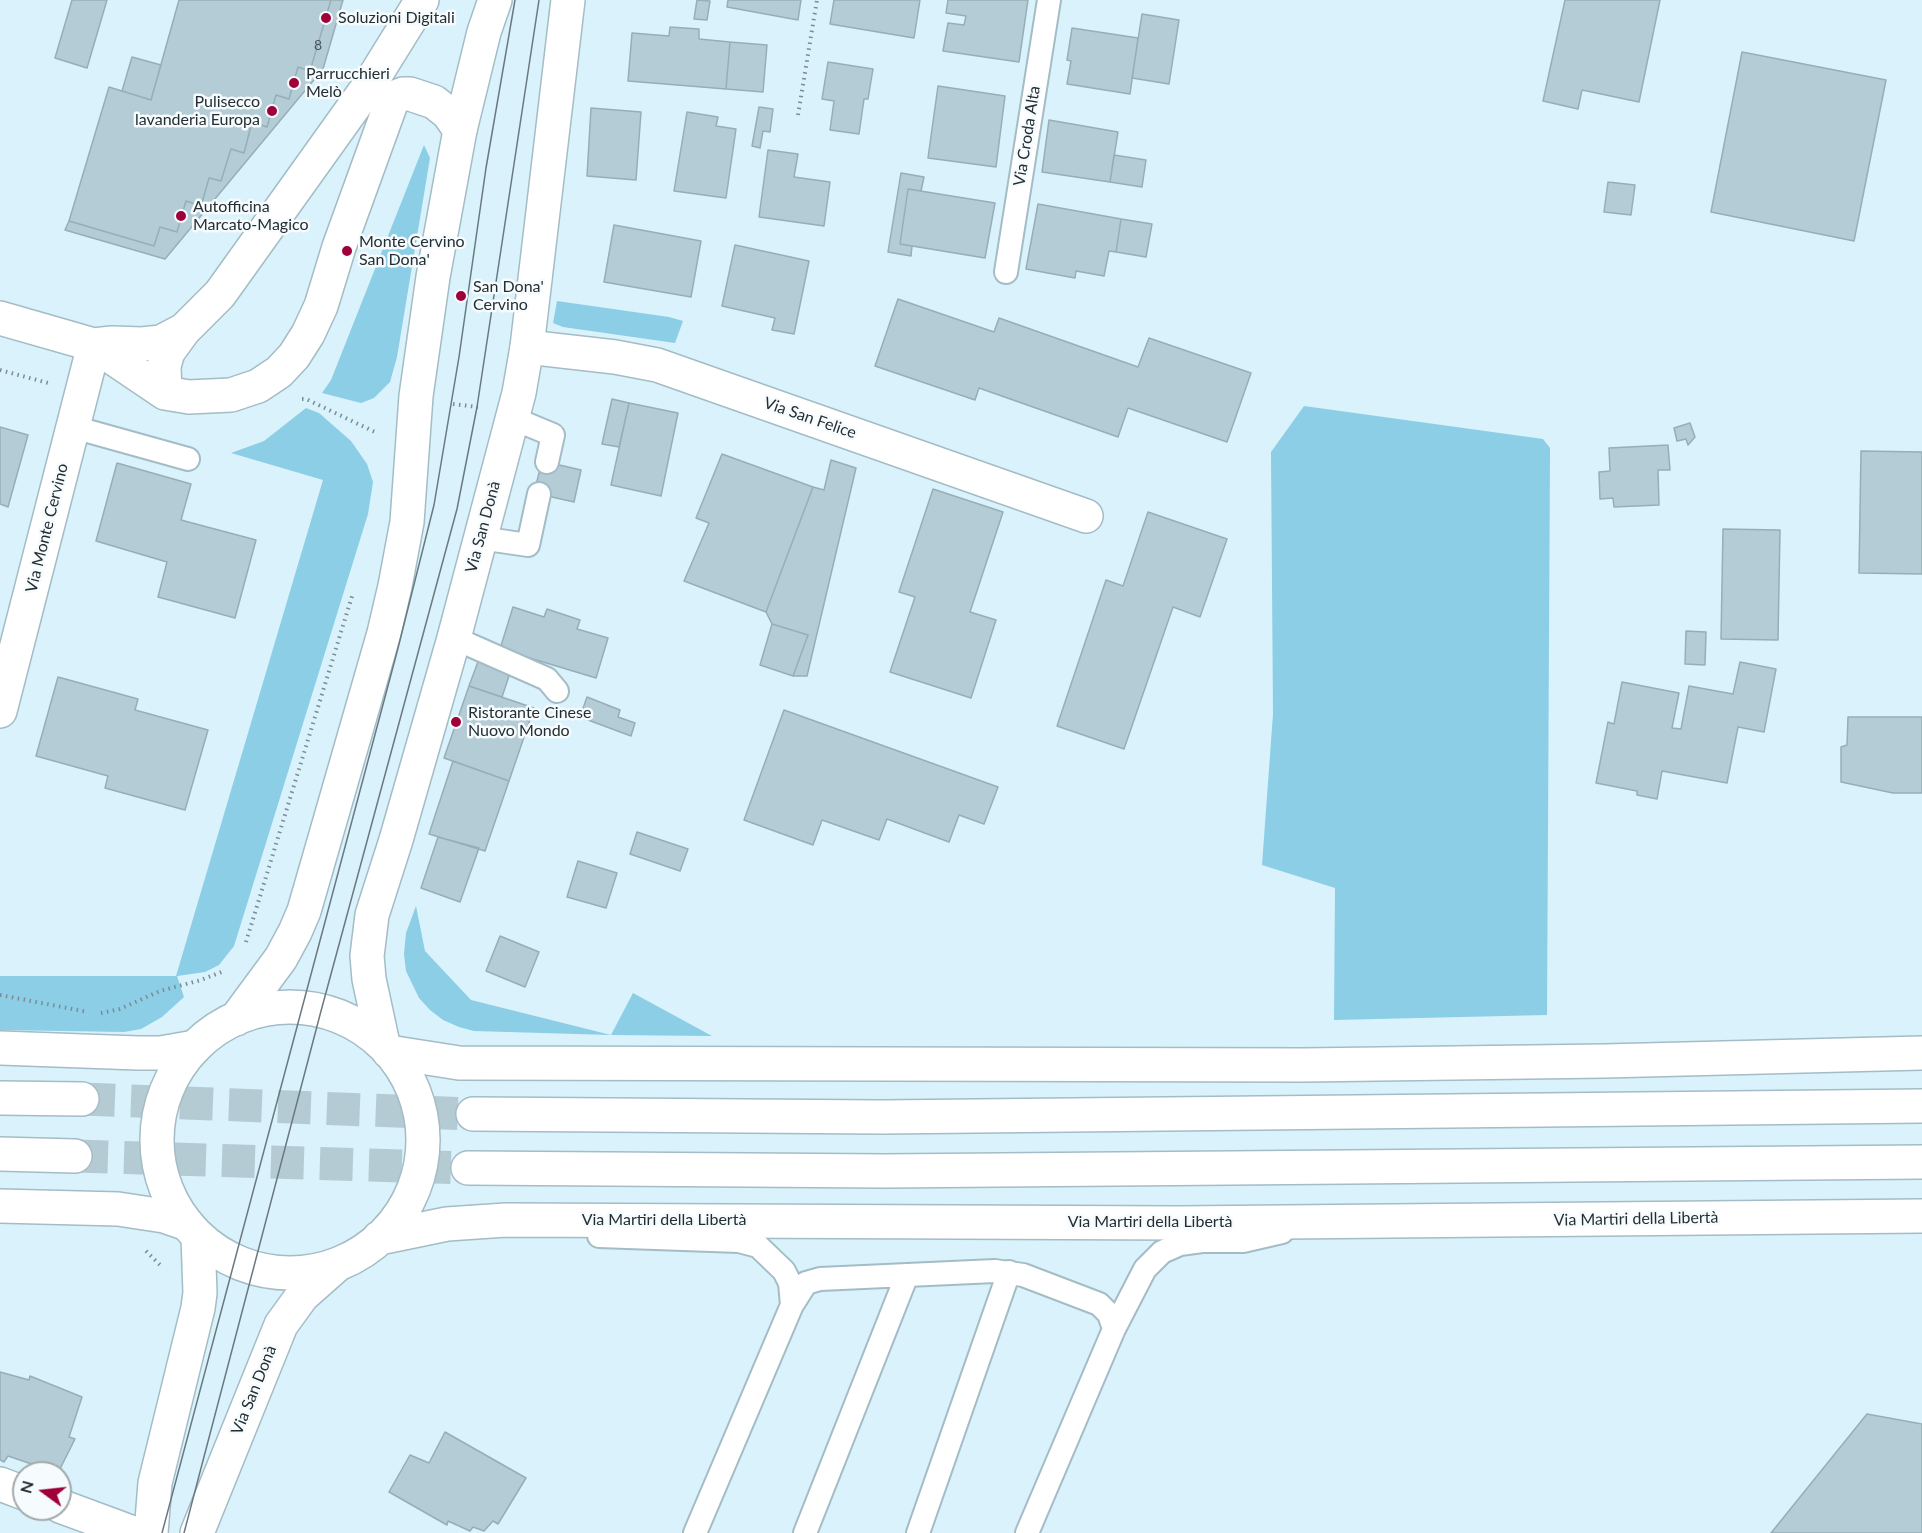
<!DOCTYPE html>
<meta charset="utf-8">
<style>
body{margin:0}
#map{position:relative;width:1922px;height:1533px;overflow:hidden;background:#d9f2fc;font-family:Lato,sans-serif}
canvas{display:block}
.north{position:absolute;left:12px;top:1461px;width:60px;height:60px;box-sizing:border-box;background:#f6fbfd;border:2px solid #a2a9ac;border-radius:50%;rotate:285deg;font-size:16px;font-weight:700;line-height:24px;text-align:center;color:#252e32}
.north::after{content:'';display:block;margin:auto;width:21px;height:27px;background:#a00039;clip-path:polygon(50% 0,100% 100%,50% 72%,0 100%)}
</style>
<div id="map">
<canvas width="1922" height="1533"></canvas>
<div class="north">N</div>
</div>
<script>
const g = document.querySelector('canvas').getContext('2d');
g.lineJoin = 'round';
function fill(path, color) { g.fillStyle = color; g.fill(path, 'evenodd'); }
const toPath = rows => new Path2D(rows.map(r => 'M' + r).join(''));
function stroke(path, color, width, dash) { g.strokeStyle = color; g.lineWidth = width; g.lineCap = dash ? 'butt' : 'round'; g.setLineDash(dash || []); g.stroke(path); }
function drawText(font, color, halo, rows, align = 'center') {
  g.font = font + ' Lato,sans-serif'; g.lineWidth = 5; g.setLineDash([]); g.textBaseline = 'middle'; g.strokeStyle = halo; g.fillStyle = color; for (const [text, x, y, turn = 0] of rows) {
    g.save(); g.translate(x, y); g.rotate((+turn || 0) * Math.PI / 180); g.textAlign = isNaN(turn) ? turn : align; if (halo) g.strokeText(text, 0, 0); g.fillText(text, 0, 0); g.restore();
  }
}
fill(toPath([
 [424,145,430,158,397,357,390,382,374,398,361,403,322,393,331,380],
 [557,301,669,317,683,321,675,343,563,327,553,323],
 [1304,406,1543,439,1550,448,1547,1015,1334,1020,1335,888,1262,865,1273,714,1271,452],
 [306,408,319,413,351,441,367,464,373,482,368,514,234,946,219,965,205,972,177,976,184,997,162,1017,141,1029,124,1032,0,1030,0,976,176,976,323,480,231,453,264,441],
 [416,906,425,951,471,1000,611,1035,633,993,712,1036,611,1035,474,1031,459,1027,443,1020,430,1010,419,998,406,971,404,954,406,933]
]), '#8bcee6');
const building = toPath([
 [72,0,107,0,87,68,55,58,72,0],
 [179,0,331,0,310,71,298,67,289,99,276,95,267,127,252,122,244,153,231,149,221,181,209,178,201,206,186,201,177,232,160,227,154,246,69,221,109,87,151,100,179,0],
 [331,0,343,0,323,69,165,259,65,230,69,221,154,246,160,227,177,232,186,201,201,206,209,178,221,181,231,149,244,153,252,122,267,127,276,95,289,99,298,67,310,71,331,0],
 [697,0,710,1,707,20,694,19,697,0],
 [728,0,801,0,798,20,727,7,728,0],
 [834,0,920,0,914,38,830,24,834,0],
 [948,0,1028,0,1019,62,943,51,948,23,964,25,966,16,946,13,948,0],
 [1565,0,1660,0,1639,102,1582,90,1578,109,1543,101,1565,0],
 [1142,14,1179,20,1169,84,1132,78,1142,14],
 [670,27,699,29,699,39,730,42,726,89,628,81,632,33,669,36,670,27],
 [1072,28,1138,38,1130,94,1067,84,1071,61,1067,60,1072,28],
 [730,42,767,45,763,92,726,89,730,42],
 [1742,52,1886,80,1854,241,1711,212,1742,52],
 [132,57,161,65,151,100,122,91,132,57],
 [828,62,873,69,868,99,864,99,859,134,830,130,834,101,822,99,828,62],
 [938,86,1005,96,996,167,928,158,938,86],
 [759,107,773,109,770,132,763,131,760,148,752,146,759,107],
 [591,108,641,112,636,180,587,176,591,108],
 [687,112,718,117,716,126,736,129,726,198,674,191,687,112],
 [1049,120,1118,132,1110,182,1042,172,1049,120],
 [768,150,798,154,794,177,830,182,824,226,759,217,768,150],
 [1114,155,1146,160,1142,187,1110,182,1114,155],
 [901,173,924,177,921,191,908,189,900,244,912,246,911,256,888,252,901,173],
 [1608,182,1635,185,1631,215,1604,212,1608,182],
 [908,189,995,203,985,258,900,244,908,189],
 [1038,204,1121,219,1116,252,1109,251,1104,276,1076,271,1075,278,1026,269,1038,204],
 [1121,219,1152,224,1146,257,1116,252,1121,219],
 [614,225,701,241,691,297,604,282,614,225],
 [735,245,809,261,794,334,772,330,775,318,722,306,735,245],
 [898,299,994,332,999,318,1138,367,1149,338,1251,373,1227,442,1128,408,1118,437,979,388,975,400,875,366,898,299],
 [612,399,629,403,619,447,602,444,612,399],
 [629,403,678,413,661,496,611,485,629,403],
 [1690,423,1695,437,1688,445,1686,439,1677,441,1674,428,1690,423],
 [0,427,28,435,8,507,0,504,0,427],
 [1668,445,1670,470,1658,470,1659,505,1614,507,1613,498,1600,499,1599,472,1610,471,1609,448,1668,445],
 [1861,451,1922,452,1922,574,1859,573,1861,451],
 [722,454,813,487,766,612,684,581,709,523,696,518,722,454],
 [831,460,856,468,807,676,793,676,808,635,772,624,766,612,813,487,824,490,831,460],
 [542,461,581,470,574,502,534,493,542,461],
 [117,463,191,484,181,520,256,540,235,618,158,597,167,562,96,541,117,463],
 [933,489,1003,512,970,612,996,620,971,698,890,672,915,597,899,592,933,489],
 [1148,512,1227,539,1200,617,1173,607,1124,749,1057,726,1106,580,1123,586,1148,512],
 [1723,529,1780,530,1778,640,1721,639,1723,529],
 [513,607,544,617,547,609,580,620,577,629,608,638,596,678,500,649,513,607],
 [772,624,808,635,793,676,760,665,772,624],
 [1686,631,1706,632,1705,665,1685,664,1686,631],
 [479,659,511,670,502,697,469,686,479,659],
 [1740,662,1776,669,1764,732,1738,727,1727,783,1662,771,1657,799,1637,795,1637,791,1596,783,1608,722,1614,724,1622,682,1679,693,1672,728,1681,729,1689,686,1733,694,1740,662],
 [58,677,138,699,135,710,208,730,185,810,105,788,108,776,36,756,58,677],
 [469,686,534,708,509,781,444,758,469,686],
 [587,697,620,710,618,717,635,723,631,736,580,717,587,697],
 [784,710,998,787,984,824,959,815,949,842,887,819,879,840,822,820,813,845,744,820,784,710],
 [1848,717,1922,717,1922,793,1893,793,1841,782,1841,747,1847,745,1848,717],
 [453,761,509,781,485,851,429,834,453,761],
 [637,832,688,849,680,871,630,854,637,832],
 [438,837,479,848,460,902,421,888,438,837],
 [578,861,617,873,606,908,567,897,578,861],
 [500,936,539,952,525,987,486,971,500,936],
 [0,1372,29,1380,30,1376,82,1397,69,1437,75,1439,58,1473,8,1456,4,1462,0,1460,0,1372],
 [1867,1414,1922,1424,1922,1533,1771,1533,1867,1414],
 [445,1432,526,1478,498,1524,493,1521,484,1531,473,1527,470,1531,448,1521,447,1525,389,1492,410,1455,429,1463,445,1432]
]);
fill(building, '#b4ccd5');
stroke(building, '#96aeb7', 1.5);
stroke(toPath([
 [82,1099,473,1114],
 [75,1156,468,1168]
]), '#b5cbd4', 33, [33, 16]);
const lane = toPath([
 [1006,272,1049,0],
 [512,418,553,435,547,462],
 [73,427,188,459],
 [480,538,528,545,539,494],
 [454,638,547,679,557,691],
 [599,1236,739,1241,758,1246,784,1271,790,1283,792,1305],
 [1114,1329,1145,1269,1162,1252,1180,1244,1202,1241,1243,1241,1282,1232],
 [695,1533,792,1305,806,1283,820,1279,995,1271,1023,1275,1099,1304,1109,1314,1114,1329,1027,1533],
 [805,1533,907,1275],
 [918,1533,1009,1272]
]);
const street = toPath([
 [0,318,94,345,165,393,189,397,231,395,258,386,279,372,294,356,308,334,321,306,339,247,393,98,403,94,410,94,434,102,448,113,460,130],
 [94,345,112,343,142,344,161,342,184,330],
 [527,347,615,357,657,365,1086,516],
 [165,393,164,366,168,352,184,330,220,294,368,87,422,0],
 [0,711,94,345],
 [0,1484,24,1493],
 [60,1506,133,1533]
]);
const secondary = toPath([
 '157 1140a133 133 0 1 1 266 0a133 133 0 1 1-266 0Z',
 [236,1019,281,958,295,932,304,911,384,633,395,586,407,522,416,396,433,277,460,130,484,32,495,0],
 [383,1044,369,979,367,956,372,915,396,840,454,638,519,393,527,347,568,0],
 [389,1052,459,1063,1304,1065,1605,1061,1922,1053],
 [379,1238,447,1224,506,1220,1178,1223,1922,1216],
 [151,1533,155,1483,198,1308,200,1293,198,1237],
 [197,1533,281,1325,302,1296,337,1265]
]);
const primary = toPath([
 [0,1048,138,1053,161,1053,195,1047],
 [0,1098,82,1099],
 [473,1114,882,1117,1922,1106],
 [0,1154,75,1156],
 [468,1168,885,1171,1922,1162],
 [0,1206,118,1209,164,1216,187,1224]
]);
stroke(lane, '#a4bcc5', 26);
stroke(street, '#a4bcc5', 36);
stroke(secondary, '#a4bcc5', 36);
stroke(primary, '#a4bcc5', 36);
stroke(toPath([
 [798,115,817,0],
 [0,370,48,383],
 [302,399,306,399,377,433],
 [453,404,478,407],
 [246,942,353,593],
 [0,995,88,1012],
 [101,1013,120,1009,160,991,201,980,224,971],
 [146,1251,162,1267]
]), '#7c8c93', 4, [1.5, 4.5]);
stroke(lane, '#fff', 22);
stroke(street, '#fff', 33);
stroke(secondary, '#fff', 33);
stroke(primary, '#fff', 33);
stroke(toPath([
 [162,1533,397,652,434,505,459,357,486,168,515,0],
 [184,1533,321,1011,457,509,477,407,539,0]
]), '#6a7980', 1.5);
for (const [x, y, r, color] of [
 [326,18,6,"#a00039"],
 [294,83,6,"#a00039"],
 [272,111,6,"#a00039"],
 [181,216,6,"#a00039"],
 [347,251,6,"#a00039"],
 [461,296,6,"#a00039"],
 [456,722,6,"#a00039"]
]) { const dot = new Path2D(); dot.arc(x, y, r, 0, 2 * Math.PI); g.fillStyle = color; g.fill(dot); stroke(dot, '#f6fbfd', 2); }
drawText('14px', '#49565b', null, [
 ["8",318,45]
]);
drawText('16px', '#252e32', '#f6fbfd', [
 ["Soluzioni Digitali",338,18],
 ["Parrucchieri",306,74],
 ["Melò",306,92],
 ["Pulisecco",260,102,"right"],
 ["lavanderia Europa",260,120,"right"],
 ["Autofficina",193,207],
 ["Marcato-Magico",193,225],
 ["Monte Cervino",359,242],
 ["San Dona'",359,260],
 ["San Dona'",473,287],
 ["Cervino",473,305],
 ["Ristorante Cinese",468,713],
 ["Nuovo Mondo",468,731]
], 'left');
drawText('16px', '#252e32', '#f6fbfd', [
 ["Via Croda Alta",1027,136,-81],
 ["Via San Felice",810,418,19],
 ["Via San Donà",483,527,-75],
 ["Via Monte Cervino",47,528,-76],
 ["Via Martiri della Libertà",1636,1219,-1],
 ["Via Martiri della Libertà",664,1220],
 ["Via Martiri della Libertà",1150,1222],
 ["Via San Donà",254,1390,-68]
]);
</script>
